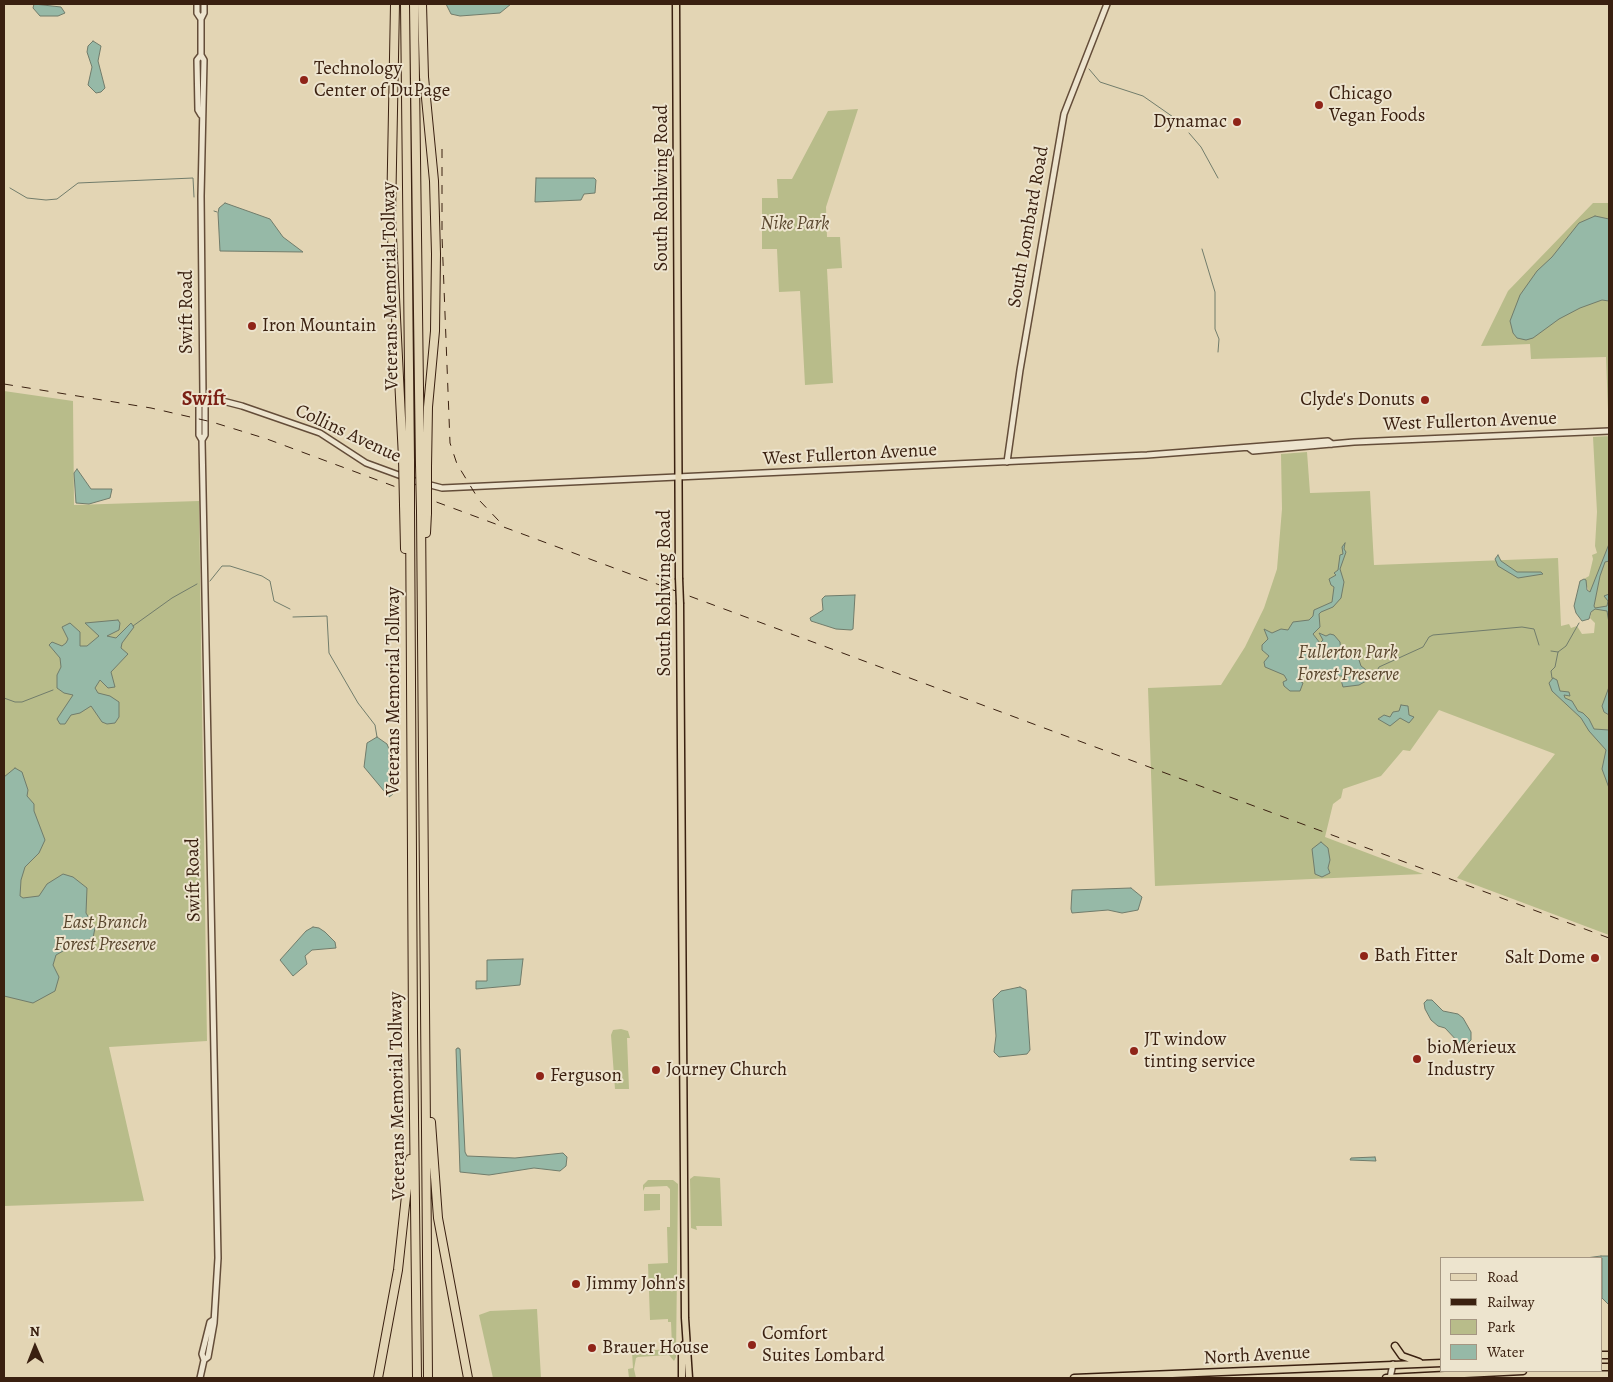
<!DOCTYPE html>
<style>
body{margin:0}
#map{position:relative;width:1613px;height:1382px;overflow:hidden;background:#e3d5b4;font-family:Alegreya,serif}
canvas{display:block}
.frame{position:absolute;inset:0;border:5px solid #3a2010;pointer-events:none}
.legend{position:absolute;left:1440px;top:1257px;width:162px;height:115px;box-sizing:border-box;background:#ede4ce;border:1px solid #a59682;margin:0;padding:6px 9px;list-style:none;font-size:15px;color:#3a2010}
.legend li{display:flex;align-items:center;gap:10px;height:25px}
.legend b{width:25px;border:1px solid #a59682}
.north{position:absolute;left:10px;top:1322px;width:50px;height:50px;-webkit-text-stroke:4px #ede4ce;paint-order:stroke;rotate:359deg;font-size:14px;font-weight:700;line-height:20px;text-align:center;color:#3a2010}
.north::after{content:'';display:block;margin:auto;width:18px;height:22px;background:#3a2010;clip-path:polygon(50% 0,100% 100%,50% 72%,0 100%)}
</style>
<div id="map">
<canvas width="1613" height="1382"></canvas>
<div class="frame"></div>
<ul class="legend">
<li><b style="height:6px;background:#e3d5b4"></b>Road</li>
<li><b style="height:6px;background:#3a2010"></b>Railway</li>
<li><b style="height:14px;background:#b8bc8a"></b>Park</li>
<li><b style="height:14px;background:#96b9a7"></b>Water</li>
</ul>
<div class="north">N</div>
</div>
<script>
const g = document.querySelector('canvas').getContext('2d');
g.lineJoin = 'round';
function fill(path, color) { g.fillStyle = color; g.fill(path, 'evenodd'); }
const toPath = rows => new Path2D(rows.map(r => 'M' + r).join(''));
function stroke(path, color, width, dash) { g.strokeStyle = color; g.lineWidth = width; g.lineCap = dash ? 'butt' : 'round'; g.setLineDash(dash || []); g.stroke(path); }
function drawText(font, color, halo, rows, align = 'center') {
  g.font = font + ' Alegreya,serif'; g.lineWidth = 4; g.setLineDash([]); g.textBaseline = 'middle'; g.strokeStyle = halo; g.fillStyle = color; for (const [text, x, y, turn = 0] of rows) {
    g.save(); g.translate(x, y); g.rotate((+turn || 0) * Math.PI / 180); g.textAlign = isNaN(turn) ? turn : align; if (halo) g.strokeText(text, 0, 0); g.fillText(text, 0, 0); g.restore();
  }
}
fill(toPath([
 [858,109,826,207,827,237,840,237,842,268,827,269,833,383,805,385,800,291,779,292,777,249,762,249,762,198,778,198,777,179,792,179,828,111],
 [1593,203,1609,203,1609,935,1457,878,1555,754,1439,710,1410,751,1403,750,1381,776,1343,789,1341,798,1333,804,1325,837,1423,874,1155,886,1148,688,1221,685,1245,647,1264,608,1277,569,1282,509,1281,454,1307,452,1310,493,1370,491,1374,565,1558,558,1561,626,1569,624,1571,628,1577,626,1582,634,1594,633,1595,623,1590,618,1594,604,1584,579,1589,576,1593,559,1592,555,1597,553,1595,546,1597,512,1593,437,1609,436,1606,357,1531,359,1530,344,1481,346,1508,291],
 [4,391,73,401,74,505,199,501,207,1041,109,1047,144,1201,4,1206],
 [621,1029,628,1031,630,1038,627,1038,629,1089,615,1089,611,1035,613,1030],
 [694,1176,720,1178,722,1226,696,1226,697,1230,691,1228,690,1179],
 [648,1180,673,1180,678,1184,676,1357,674,1361,669,1355,638,1357,636,1358,634,1369,636,1378,629,1378,628,1369,633,1368,632,1352,668,1349,668,1346,672,1346,671,1322,668,1322,668,1319,650,1320,648,1264,668,1263,667,1227,670,1227,670,1189,667,1186,645,1187,643,1191,643,1185],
 [644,1194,660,1194,660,1210,644,1211],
 [537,1309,541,1378,493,1378,479,1315,490,1311]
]), '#b8bc8a');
const water = toPath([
 [34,4,61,7,65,13,58,16,40,16,33,8,34,4],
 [446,4,511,4,500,13,460,16,451,14,446,4],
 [93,41,101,46,98,61,105,88,101,92,96,93,88,85,92,67,87,52,88,46,93,41],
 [536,178,594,178,596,180,595,193,584,194,581,200,535,202,536,178],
 [225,203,270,219,283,237,303,252,220,251,218,213,219,208,225,203],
 [1595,216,1609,219,1609,301,1602,300,1580,308,1559,319,1533,338,1526,340,1517,338,1513,333,1510,321,1520,295,1537,271,1552,257,1579,223,1595,216],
 [77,469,91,489,112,489,110,498,89,504,76,503,74,473,77,469],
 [1345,543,1344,549,1346,552,1340,569,1344,582,1341,598,1333,607,1321,612,1319,614,1320,627,1313,634,1320,643,1323,640,1319,633,1326,636,1330,634,1334,635,1340,642,1341,655,1346,658,1358,657,1361,666,1365,669,1368,680,1359,685,1343,687,1341,680,1343,679,1343,676,1330,676,1329,680,1325,681,1322,673,1313,675,1302,670,1300,673,1300,681,1303,683,1300,691,1290,691,1284,686,1283,682,1287,680,1284,675,1265,667,1264,662,1269,656,1262,650,1262,645,1268,639,1264,629,1272,633,1281,629,1288,630,1293,622,1309,620,1313,616,1314,610,1332,602,1334,587,1331,585,1329,579,1336,575,1334,573,1338,570,1340,555,1343,554,1342,547,1345,543],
 [1609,544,1609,561,1605,562,1600,576,1594,606,1595,608,1607,606,1608,601,1604,596,1609,594,1609,623,1607,611,1595,609,1591,612,1589,619,1582,621,1576,613,1574,606,1580,581,1584,579,1586,580,1587,590,1590,592,1609,544],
 [1498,555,1501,561,1517,572,1541,572,1543,574,1518,578,1498,566,1495,559,1498,555],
 [855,595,853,629,851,630,836,629,811,621,810,618,823,610,822,599,825,596,855,595],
 [118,620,120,623,119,630,107,636,116,638,131,623,134,627,122,643,121,648,128,654,111,672,115,687,108,688,100,680,95,688,98,693,110,696,119,702,119,717,115,723,107,724,102,722,91,706,80,713,71,715,65,724,60,724,57,719,73,695,64,693,57,688,57,675,61,667,60,658,49,645,52,642,62,646,66,643,68,639,62,627,70,623,80,632,80,646,87,646,99,636,85,623,118,620],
 [1553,678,1557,680,1560,691,1569,692,1570,696,1564,695,1565,698,1572,701,1578,711,1583,713,1589,719,1594,729,1609,730,1609,788,1602,769,1606,750,1589,731,1581,718,1552,691,1549,683,1553,678],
 [1609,687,1609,715,1604,712,1602,706,1609,687],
 [1401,705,1408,706,1409,715,1414,717,1409,723,1400,718,1390,726,1378,719,1384,715,1390,717,1393,712,1399,711,1401,705],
 [377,737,387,744,389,749,393,794,389,797,364,767,367,743,377,737],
 [15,768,22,772,28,790,27,796,34,804,34,811,45,840,39,853,25,867,21,880,20,896,23,898,39,896,47,884,63,874,73,877,87,888,86,913,95,928,93,938,72,946,56,955,53,965,59,977,55,991,33,1003,4,996,4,777,15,768],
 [1321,842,1328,848,1330,860,1328,868,1330,873,1322,877,1315,874,1312,849,1321,842],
 [1131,888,1142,897,1138,910,1122,913,1108,910,1072,913,1071,909,1072,890,1131,888],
 [313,927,319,928,325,932,335,942,336,948,312,950,305,956,307,964,293,976,280,960,306,931,313,927],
 [523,959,520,985,476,989,476,981,487,981,487,960,523,959],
 [1020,987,1026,990,1030,1050,1027,1054,999,1057,994,1052,996,1036,993,999,1001,991,1020,987],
 [1427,1000,1432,1000,1443,1011,1458,1014,1463,1018,1471,1032,1471,1040,1467,1044,1460,1044,1445,1028,1438,1026,1431,1020,1425,1009,1424,1003,1427,1000],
 [458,1048,460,1049,465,1152,467,1156,515,1158,563,1153,567,1157,566,1166,560,1171,534,1168,489,1175,460,1172,456,1049,458,1048],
 [1375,1157,1376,1161,1350,1160,1351,1158,1375,1157],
 [1601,1256,1609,1256,1609,1305,1602,1298,1602,1258,1586,1258,1601,1256]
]);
fill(water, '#96b9a7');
stroke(water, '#717c6b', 1);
stroke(toPath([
 [1089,69,1100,82,1143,96,1176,119],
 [1189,133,1201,147,1218,178],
 [10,188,27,198,46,200,57,199,78,183,193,178,194,197],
 [214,211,217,212],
 [1202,249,1215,292,1215,329,1219,339,1218,352],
 [210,581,222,566,230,566,262,576,270,581,274,601,290,609],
 [293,617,327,616,329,653,358,703,375,725,377,737],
 [133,626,172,598,197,584],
 [1551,651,1558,652],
 [1368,678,1375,675,1379,667,1423,647,1429,637,1433,635,1522,627,1534,629,1539,645],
 [1552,678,1551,671,1555,667,1558,652,1566,646,1579,623],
 [4,698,15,702,22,702,53,690]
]), '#717c6b', 1);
const minor = toPath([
 [197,4,197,13,201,19,201,55,204,60,201,196,203,396,205,405,205,435,202,440],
 [201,19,204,13,204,4],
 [201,55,197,60,198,110,201,115],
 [203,396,242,406,320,433,366,463,415,481,442,488,1147,455,1328,441,1332,444],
 [1249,448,1253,451,1354,442,1609,431],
 [1007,462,1020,370,1064,114,1107,4],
 [204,1360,202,1354,210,1322,213,1320],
 [200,1378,204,1360,208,1357,214,1323,218,1258,202,440,199,435,199,404,203,396],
 [1390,1378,1393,1364]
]);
const major = toPath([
 [676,4,679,578],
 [680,604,685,1318,689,1378],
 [1395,1346,1402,1356,1419,1362],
 [1602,1355,1609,1355],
 [1602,1367,1609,1367],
 [682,1378,682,1347,686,1343],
 [1074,1378,1442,1363],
 [1386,1378,1523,1371]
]);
const highway = toPath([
 [395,4,391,217,403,458],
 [405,4,410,461],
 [414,4,420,465],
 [422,4,424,77,434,181,436,254,435,331,428,407,427,467],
 [404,505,405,549],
 [410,507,413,1030,417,1378],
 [421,511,428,1378],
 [426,533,427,513],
 [431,1122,438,1218,468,1378],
 [378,1378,398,1270,410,1159]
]);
stroke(minor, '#644d39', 8);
stroke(major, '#3a2010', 9);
stroke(highway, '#3a2010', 10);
stroke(minor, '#ede4ce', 5);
stroke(major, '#e3d5b4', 6);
stroke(highway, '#e3d5b4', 8);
stroke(toPath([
 [442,149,442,236,450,443,457,464,479,500,499,521],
 [4,384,151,408,212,422,267,439,1609,938]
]), '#3a2010', 1, [9, 9]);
const majorBridge = toPath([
 [679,578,680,604]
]);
const highwayBridge = toPath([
 [403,458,404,505],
 [410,461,410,507],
 [420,465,421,511],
 [427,467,427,513]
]);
stroke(majorBridge, '#3a2010', 9, []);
stroke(highwayBridge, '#3a2010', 10, []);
stroke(majorBridge, '#e3d5b4', 6);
stroke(highwayBridge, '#e3d5b4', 8);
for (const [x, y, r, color] of [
 [304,80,5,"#8f2418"],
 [1319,105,5,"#8f2418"],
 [1237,122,5,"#8f2418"],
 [252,326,5,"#8f2418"],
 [1425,400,5,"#8f2418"],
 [1364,956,5,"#8f2418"],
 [1595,958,5,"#8f2418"],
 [1134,1051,5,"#8f2418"],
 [1417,1059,5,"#8f2418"],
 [656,1070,5,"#8f2418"],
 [540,1076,5,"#8f2418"],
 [576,1284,5,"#8f2418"],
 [752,1345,5,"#8f2418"],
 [592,1348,5,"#8f2418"]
]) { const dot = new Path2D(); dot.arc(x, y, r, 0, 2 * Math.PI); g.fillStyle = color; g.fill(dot); stroke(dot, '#ede4ce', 2); }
drawText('19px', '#3a2010', '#ede4ce', [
 ["Technology",314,69],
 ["Center of DuPage",314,91],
 ["Chicago",1329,94],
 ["Vegan Foods",1329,116],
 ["Dynamac",1227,122,"right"],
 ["Iron Mountain",262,326],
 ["Clyde's Donuts",1415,400,"right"],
 ["Bath Fitter",1374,956],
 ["Salt Dome",1585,958,"right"],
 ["JT window",1144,1040],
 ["tinting service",1144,1062],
 ["bioMerieux",1427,1048],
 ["Industry",1427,1070],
 ["Journey Church",666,1070],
 ["Ferguson",550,1076],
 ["Jimmy John's",586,1284],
 ["Comfort",762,1334],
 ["Suites Lombard",762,1356],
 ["Brauer House",602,1348]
], 'left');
drawText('19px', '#3a2010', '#ede4ce', [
 ["South Rohlwing Road",662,188,-90],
 ["South Lombard Road",1029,227,-80],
 ["Veterans Memorial Tollway",391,286,-91],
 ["Swift Road",187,312,-90],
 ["West Fullerton Avenue",1470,422,-2],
 ["Collins Avenue",348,434,25],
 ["West Fullerton Avenue",850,455,-3],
 ["South Rohlwing Road",665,593,-90],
 ["Veterans Memorial Tollway",394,691,-90],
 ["Swift Road",194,880,-91],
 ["Veterans Memorial Tollway",398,1096,-91],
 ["North Avenue",1257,1356,-3]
]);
drawText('italic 19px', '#5a472e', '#ede4ce', [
 ["Nike Park",795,224],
 ["Fullerton Park",1348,653],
 ["Forest Preserve",1348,675],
 ["East Branch",105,923],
 ["Forest Preserve",105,945]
]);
drawText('bold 20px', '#7a1f14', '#ede4ce', [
 ["Swift",204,400]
]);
</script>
